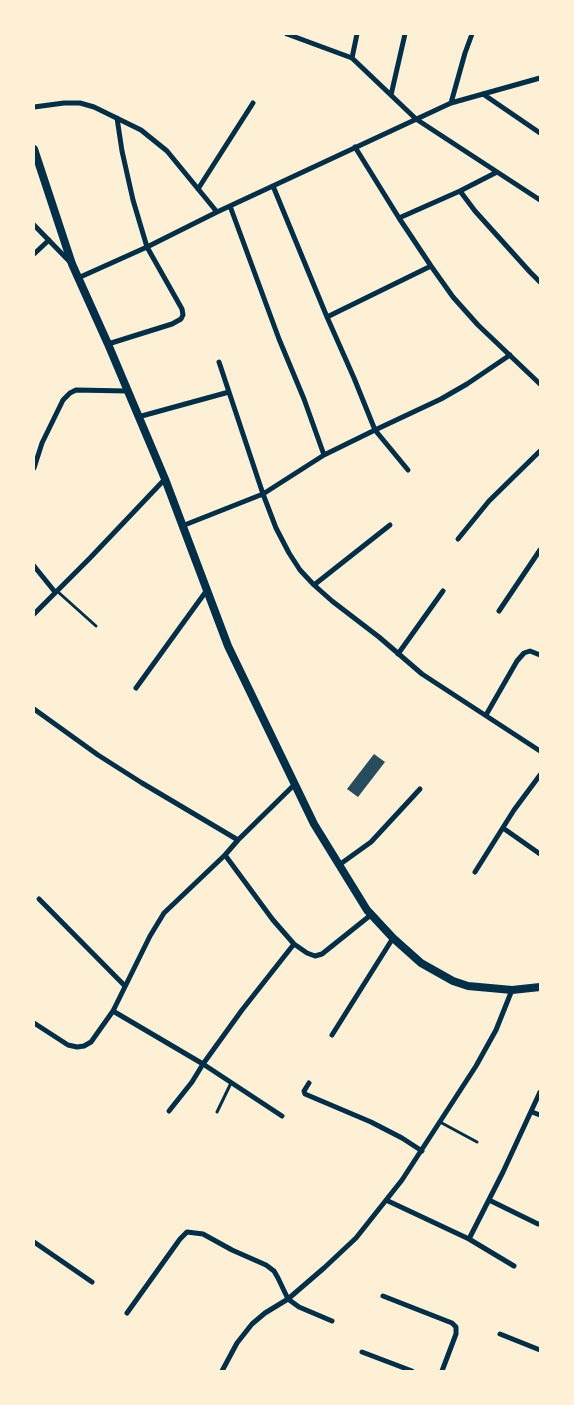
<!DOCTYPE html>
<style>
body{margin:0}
#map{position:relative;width:574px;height:1405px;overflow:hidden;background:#fdf0d5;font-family:"Times New Roman",serif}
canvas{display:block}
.frame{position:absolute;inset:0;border:35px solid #fdf0d5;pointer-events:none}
</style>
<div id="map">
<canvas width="574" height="1405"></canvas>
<div class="frame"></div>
</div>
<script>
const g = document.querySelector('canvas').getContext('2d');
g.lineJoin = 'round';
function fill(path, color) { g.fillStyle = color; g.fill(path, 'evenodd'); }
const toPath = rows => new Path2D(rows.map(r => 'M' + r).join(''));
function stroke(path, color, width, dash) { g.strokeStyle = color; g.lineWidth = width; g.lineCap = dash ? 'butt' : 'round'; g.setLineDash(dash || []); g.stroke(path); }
fill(toPath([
 [374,754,385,762,358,797,347,789]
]), '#264d5e');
stroke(toPath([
 [57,591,96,626],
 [217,1112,231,1083],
 [440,1122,477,1142]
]), '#003049', 3);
stroke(toPath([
 [287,34,352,58,416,119,540,200],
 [352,58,357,34],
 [483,94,540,133],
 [391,95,405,34],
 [451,103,465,53,472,34],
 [34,107,64,103,80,103,94,107,141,130,167,151,217,212],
 [355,147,399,218,431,266,453,297,478,325,540,384],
 [497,172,460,191,475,211,530,272,540,282],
 [273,186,327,317,354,378,375,430,408,470],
 [198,189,253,103],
 [230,206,279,339,304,399,324,455],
 [399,218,460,191],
 [34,225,70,262],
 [34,254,49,240],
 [78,278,147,247,217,212,451,103,540,78],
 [327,317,431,266],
 [108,344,172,324,181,319,183,315,182,309,147,247,133,200,122,151,117,118],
 [219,362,263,494,276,528,289,553,300,570,314,585,332,601,379,637,422,674,540,751],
 [138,417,229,392],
 [34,468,42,443,63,400,70,393,76,390,127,391],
 [182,526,263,494,324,455,375,430,441,399,467,384,510,355],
 [458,539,489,501,540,451],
 [34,566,55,592],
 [314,585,390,525],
 [499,611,540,550],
 [34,614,90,558,165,479],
 [398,654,443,591],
 [136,688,207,590],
 [34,709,98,755,142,783,238,840,225,855],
 [486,715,517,661,524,653,530,651,540,655],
 [503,828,540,854],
 [238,840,295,784],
 [339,865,371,842,420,789],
 [475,872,514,810,540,775],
 [39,899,125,986],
 [113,1011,203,1064,282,1116],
 [34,1023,68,1045,77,1047,84,1046,91,1042,113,1011,150,936,164,913,225,855,273,920,294,944,307,953,315,956,322,954,372,914],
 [332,1035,393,938],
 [309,1083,304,1091,305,1094,371,1122,402,1138,422,1151],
 [169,1111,192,1082,203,1064,242,1010,294,944],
 [532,1112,540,1115],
 [386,1200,469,1239,514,1266],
 [489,1200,538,1224],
 [469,1239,503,1172,540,1092],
 [34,1242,92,1282],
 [383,1296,452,1323,456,1327,456,1334,442,1371],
 [127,1313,180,1239,187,1232,203,1234,232,1250,266,1265,274,1271,278,1278,288,1299,299,1307,332,1321],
 [500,1334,540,1350],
 [362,1352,412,1371],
 [222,1371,237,1343,252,1324,265,1313,288,1299,324,1268,356,1238,402,1180,476,1066,496,1030,512,990]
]), '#003049', 5);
stroke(toPath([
 [34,149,72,264,108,344,165,479,228,646,314,824,367,910,393,938,421,963,453,981,468,986,512,990,540,987]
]), '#003049', 8);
</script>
